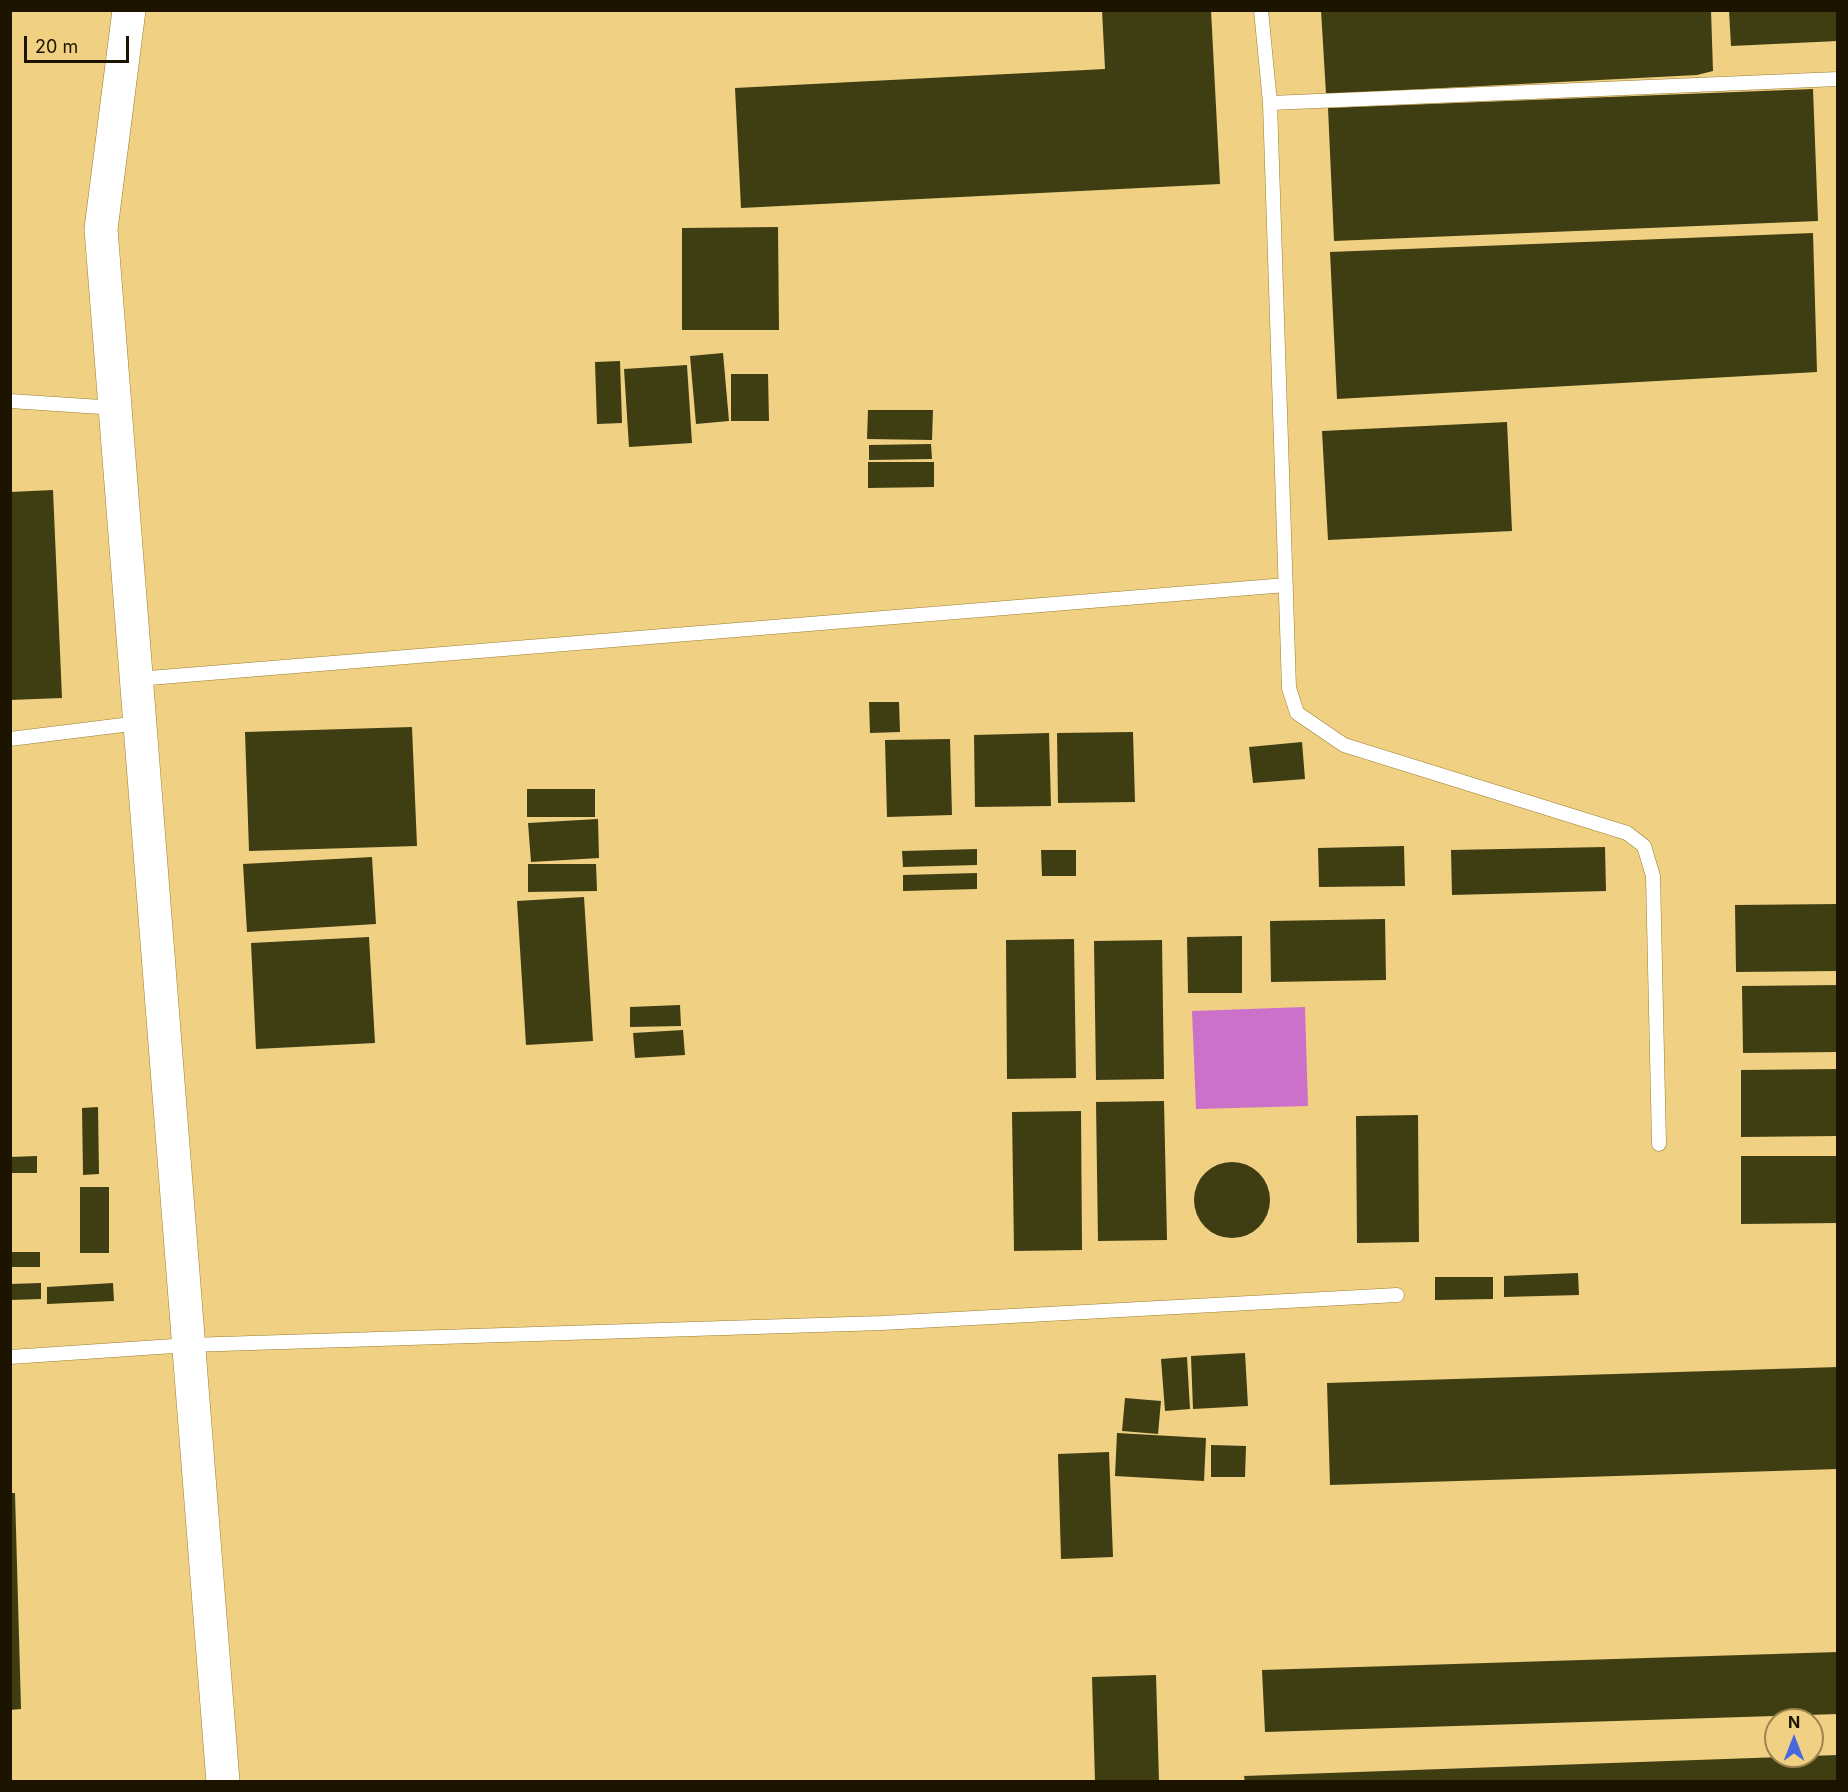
<!DOCTYPE html>
<style>
body{margin:0}
#map{position:relative;width:1848px;height:1792px;overflow:hidden;background:#f0d083;font-family:Inter,sans-serif}
canvas{display:block}
.frame{position:absolute;inset:0;border:12px solid #1d1400;pointer-events:none}
.north{position:absolute;left:1764px;top:1708px;width:60px;height:60px;box-sizing:border-box;background:#f0d083;border:2px solid #9c854f;border-radius:50%;rotate:0deg;font-size:16px;font-weight:700;line-height:24px;text-align:center;color:#1d1400}
.north::after{content:'';display:block;margin:auto;width:21px;height:27px;background:#4769dc;clip-path:polygon(50% 0,100% 100%,50% 72%,0 100%)}
.scale{position:absolute;left:24px;top:36px;width:105px;height:27px;box-sizing:border-box;border:3px solid #1d1400;border-top:0;padding-left:8px;font-size:18px;line-height:21px;white-space:nowrap;color:#1d1400;-webkit-text-stroke:4px #f0d083;paint-order:stroke}
</style>
<div id="map">
<canvas width="1848" height="1792"></canvas>
<div class="frame"></div>
<div class="north">N</div>
<div class="scale">20 m</div>
</div>
<script>
const g = document.querySelector('canvas').getContext('2d');
g.lineJoin = 'round';
function fill(path, color) { g.fillStyle = color; g.fill(path, 'evenodd'); }
const toPath = rows => new Path2D(rows.map(r => 'M' + r).join(''));
function stroke(path, color, width, dash) { g.strokeStyle = color; g.lineWidth = width; g.lineCap = dash ? 'butt' : 'round'; g.setLineDash(dash || []); g.stroke(path); }
fill(toPath([
 [1305,1007,1308,1106,1196,1109,1192,1011]
]), '#cc71ca');
fill(toPath([
 [1102,10,1211,10,1220,184,741,208,735,88,1105,69],
 [1321,10,1711,10,1713,71,1697,75,1326,94],
 [1729,10,1838,10,1838,41,1731,46],
 [1813,89,1818,221,1334,241,1328,108],
 [778,227,779,330,682,330,682,228],
 [1813,233,1817,372,1337,399,1330,252],
 [723,353,729,421,696,424,690,356],
 [620,361,622,423,597,424,595,362],
 [687,365,692,443,629,447,624,369],
 [731,374,768,374,769,421,731,421],
 [868,410,933,410,932,440,867,439],
 [1507,422,1512,531,1328,540,1322,431],
 [931,444,932,459,869,460,869,445],
 [868,462,934,462,934,487,868,488],
 [53,490,62,698,10,700,10,492],
 [869,702,899,702,900,732,870,733],
 [412,727,417,846,249,851,245,732],
 [1133,732,1135,802,1058,803,1057,733],
 [1049,733,1051,806,975,807,974,735],
 [950,739,952,815,887,817,885,740],
 [1302,742,1305,779,1253,783,1249,747],
 [527,789,595,789,595,817,527,817],
 [598,819,599,858,531,862,528,823],
 [1404,846,1405,886,1319,887,1318,848],
 [1605,847,1606,891,1452,895,1451,850],
 [977,849,977,865,903,867,902,851],
 [1041,850,1076,850,1076,876,1042,876],
 [372,857,376,924,247,932,243,864],
 [528,864,596,864,597,891,528,892],
 [977,873,977,889,903,891,903,875],
 [584,897,593,1041,526,1045,517,901],
 [1838,904,1838,971,1736,972,1735,905],
 [1385,919,1386,980,1271,982,1270,921],
 [1242,936,1242,993,1188,993,1187,937],
 [369,937,375,1043,256,1049,251,943],
 [1074,939,1076,1078,1007,1079,1006,940],
 [1162,940,1164,1079,1096,1080,1094,941],
 [1838,985,1838,1052,1743,1053,1742,986],
 [680,1005,681,1026,630,1027,630,1007],
 [683,1030,685,1055,635,1058,633,1033],
 [1838,1069,1838,1136,1741,1137,1741,1070],
 [1164,1101,1167,1240,1098,1241,1096,1102],
 [98,1107,99,1174,83,1175,82,1108],
 [1081,1111,1082,1250,1014,1251,1012,1112],
 [1418,1115,1419,1242,1357,1243,1356,1116],
 [37,1156,37,1173,10,1173,10,1157],
 [1741,1156,1838,1156,1838,1223,1741,1224],
 '1194 1200a38 38 0 1 1 76 0a38 38 0 1 1-76 0Z',
 [80,1187,109,1187,109,1253,80,1253],
 [10,1252,40,1252,40,1267,10,1267],
 [1578,1273,1579,1295,1504,1297,1504,1276],
 [1435,1277,1493,1277,1493,1299,1435,1300],
 [41,1283,41,1299,10,1300,10,1284],
 [113,1283,114,1301,47,1304,47,1287],
 [1245,1353,1248,1406,1193,1409,1191,1356],
 [1187,1357,1190,1409,1165,1411,1161,1359],
 [1838,1367,1838,1469,1330,1485,1327,1383],
 [1125,1398,1161,1401,1158,1434,1122,1431],
 [1117,1433,1206,1438,1204,1481,1115,1476],
 [1211,1445,1246,1446,1245,1477,1211,1477],
 [1109,1452,1113,1557,1061,1559,1058,1454],
 [10,1493,15,1493,21,1709,10,1710],
 [1838,1652,1838,1714,1265,1732,1262,1670],
 [1156,1675,1159,1782,1095,1782,1092,1677],
 [1838,1755,1838,1782,1245,1782,1244,1776]
]), '#3f3e13');
const lane = toPath([
 [1261,10,1270,103,1289,688,1297,713,1344,745,1627,833,1644,846,1653,876,1659,1144],
 [1270,103,1838,79],
 [10,401,116,408],
 [137,679,1286,585],
 [10,739,139,723],
 [10,1357,189,1345,882,1323,1397,1295]
]);
const secondary = toPath([
 [129,10,101,229,223,1782]
]);
stroke(lane, '#9c7e2e', 15);
stroke(secondary, '#9c7e2e', 34);
stroke(lane, '#fff', 14);
stroke(secondary, '#fff', 33);
</script>
